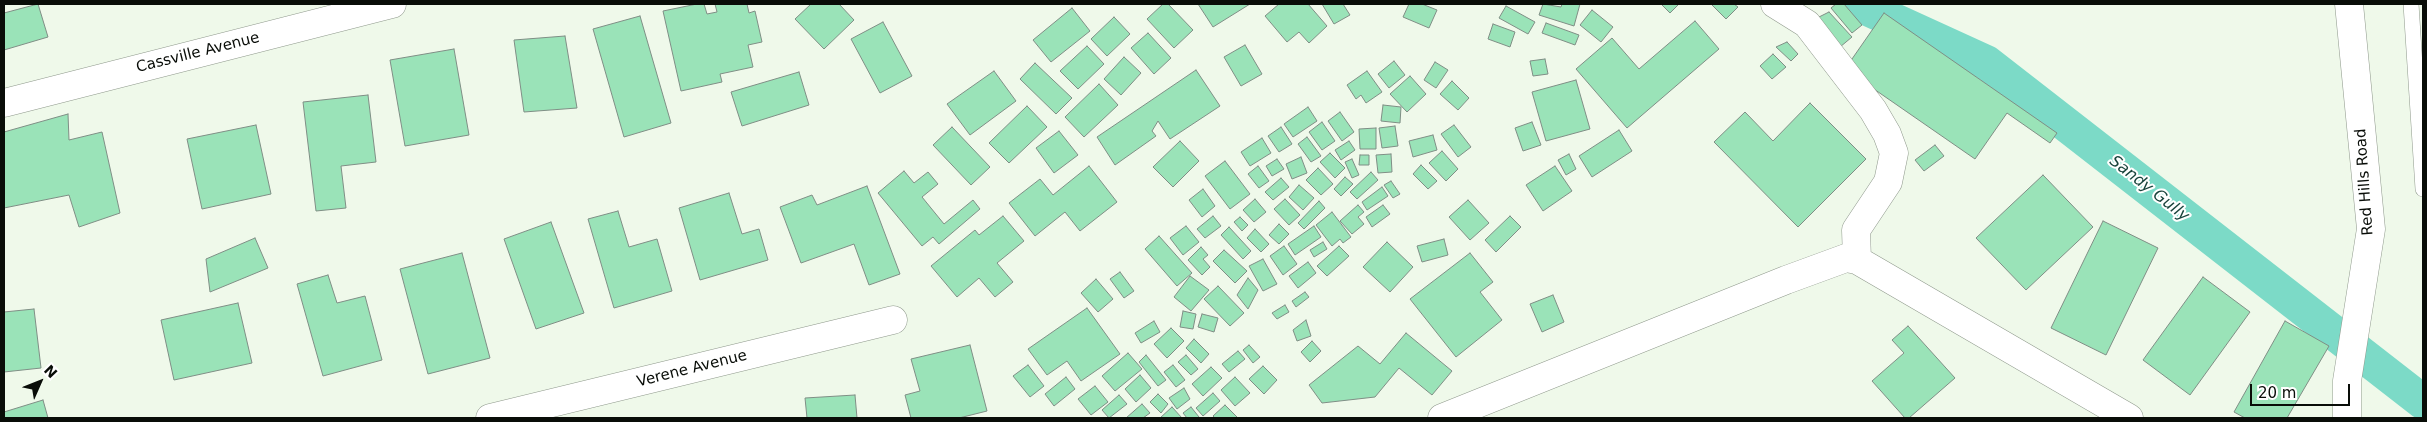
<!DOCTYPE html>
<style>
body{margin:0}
#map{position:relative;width:2427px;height:422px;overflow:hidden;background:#eff9ea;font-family:"DejaVu Sans",sans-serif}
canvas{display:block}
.frame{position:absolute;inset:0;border:5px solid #090d08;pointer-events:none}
.north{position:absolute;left:15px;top:357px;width:50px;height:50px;-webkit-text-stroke:4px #fff;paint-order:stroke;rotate:46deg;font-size:14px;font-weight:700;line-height:20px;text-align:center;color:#090d08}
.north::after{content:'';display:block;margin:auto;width:18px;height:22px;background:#090d08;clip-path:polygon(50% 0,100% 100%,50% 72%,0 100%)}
.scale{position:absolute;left:2250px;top:384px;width:100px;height:22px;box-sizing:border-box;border:2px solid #090d08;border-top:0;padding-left:6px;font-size:15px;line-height:18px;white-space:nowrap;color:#090d08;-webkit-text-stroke:4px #fff;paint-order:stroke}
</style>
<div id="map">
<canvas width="2427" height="422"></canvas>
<div class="frame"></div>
<div class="north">N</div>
<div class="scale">20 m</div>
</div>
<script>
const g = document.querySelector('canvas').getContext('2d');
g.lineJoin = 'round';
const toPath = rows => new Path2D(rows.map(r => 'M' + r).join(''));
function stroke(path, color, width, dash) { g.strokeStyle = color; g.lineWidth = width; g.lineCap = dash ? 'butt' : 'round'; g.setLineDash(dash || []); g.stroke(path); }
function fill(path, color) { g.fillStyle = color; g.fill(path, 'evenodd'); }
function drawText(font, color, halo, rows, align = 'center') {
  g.font = font + ' "DejaVu Sans",sans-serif'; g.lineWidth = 4; g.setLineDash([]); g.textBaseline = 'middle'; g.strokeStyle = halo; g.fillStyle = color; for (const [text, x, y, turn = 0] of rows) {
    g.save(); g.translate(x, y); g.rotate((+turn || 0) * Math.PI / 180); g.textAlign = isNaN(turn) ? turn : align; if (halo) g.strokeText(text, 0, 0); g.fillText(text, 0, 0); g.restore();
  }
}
stroke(toPath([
 [1858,4,1987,63,2423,402]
]), '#7cdac7', 35);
const building = toPath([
 [38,4,48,37,4,50,4,13,38,4],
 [697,4,704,4,707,14,717,12,715,4,747,4,749,13,755,11,762,42,748,45,753,67,720,74,722,82,681,91,663,11,697,4],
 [811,4,839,4,854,20,824,49,795,19,811,4],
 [1163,4,1168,4,1193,30,1174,48,1147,19,1163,4],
 [1198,4,1250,4,1213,27,1198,4],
 [1279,4,1308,4,1327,26,1309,43,1299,32,1287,42,1265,16,1279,4],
 [1322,4,1343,4,1350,15,1334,24,1322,4],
 [1409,4,1422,4,1437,10,1429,28,1403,17,1409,4],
 [1543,4,1561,7,1562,4,1580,4,1574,26,1539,15,1543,4],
 [1661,4,1679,4,1670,13,1661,4],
 [1711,4,1734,4,1738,7,1726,19,1711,4],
 [1836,4,1844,4,1862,25,1852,33,1831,8,1836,4],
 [1506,6,1535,22,1528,34,1499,18,1506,6],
 [1072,8,1090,31,1051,62,1033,40,1072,8],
 [1592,10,1613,27,1601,42,1580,25,1592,10],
 [1829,12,1852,37,1840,47,1815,19,1829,12],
 [1884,13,2057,133,2050,143,2007,113,1975,159,1845,69,1884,13],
 [640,16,671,123,624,137,593,29,640,16],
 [1114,17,1130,34,1107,56,1091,39,1114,17],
 [1695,21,1719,49,1627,128,1576,69,1612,38,1639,69,1695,21],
 [883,22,912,76,880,93,851,39,883,22],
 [1546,23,1579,35,1575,45,1542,33,1546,23],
 [1493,24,1515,32,1510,47,1488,39,1493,24],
 [1148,33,1171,58,1154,74,1131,48,1148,33],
 [565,36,577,108,524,112,514,40,565,36],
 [1787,42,1798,54,1791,61,1776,47,1787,42],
 [1245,45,1262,74,1241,86,1224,57,1245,45],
 [1087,46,1104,64,1078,89,1060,71,1087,46],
 [454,49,469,135,405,146,390,60,454,49],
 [1773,54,1786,67,1772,79,1760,66,1773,54],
 [1124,57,1141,73,1121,95,1104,79,1124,57],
 [1545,59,1548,74,1533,76,1530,61,1545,59],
 [1394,61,1405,75,1389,88,1378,74,1394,61],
 [1435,62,1448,70,1436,88,1424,80,1435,62],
 [1035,63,1072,98,1056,114,1020,79,1035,63],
 [1196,70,1220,106,1170,139,1158,121,1152,131,1156,136,1115,165,1097,137,1196,70],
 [994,71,1016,101,970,135,947,104,994,71],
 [1367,71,1382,92,1366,103,1361,95,1356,99,1347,85,1367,71],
 [799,72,809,105,742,126,731,92,799,72],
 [1410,76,1426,94,1407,112,1390,94,1410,76],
 [1576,80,1590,129,1546,141,1532,92,1576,80],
 [1452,81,1469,98,1458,110,1440,94,1452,81],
 [1099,84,1118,105,1084,137,1065,117,1099,84],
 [368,95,376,162,341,166,346,208,316,211,303,102,368,95],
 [1810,103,1866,159,1798,227,1714,142,1745,112,1773,141,1810,103],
 [1383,105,1401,107,1400,123,1381,121,1383,105],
 [1027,106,1047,127,1009,163,989,143,1027,106],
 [1308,107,1317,121,1293,137,1284,124,1308,107],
 [1340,112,1354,132,1342,141,1328,121,1340,112],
 [68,114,69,140,102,132,120,213,79,227,69,195,4,208,4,132,68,114],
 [1322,122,1335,141,1322,150,1309,132,1322,122],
 [1532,122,1541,145,1523,151,1515,128,1532,122],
 [256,125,271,194,202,209,187,139,256,125],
 [1454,125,1471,147,1458,157,1441,134,1454,125],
 [1395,126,1398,146,1382,148,1379,128,1395,126],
 [952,127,990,167,971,185,933,145,952,127],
 [1281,127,1292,144,1279,152,1268,136,1281,127],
 [1376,128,1376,149,1360,149,1359,129,1376,128],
 [1619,130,1632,151,1592,177,1579,156,1619,130],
 [1059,131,1078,155,1054,173,1036,148,1059,131],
 [1433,135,1437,150,1413,157,1409,141,1433,135],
 [1307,137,1321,156,1311,162,1298,144,1307,137],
 [1262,138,1271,153,1250,166,1241,152,1262,138],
 [1180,141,1199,161,1173,187,1153,167,1180,141],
 [1349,141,1355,150,1341,160,1335,150,1349,141],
 [1935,145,1944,156,1924,171,1915,160,1935,145],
 [1442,151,1458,169,1446,181,1429,163,1442,151],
 [1330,153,1345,168,1335,178,1320,162,1330,153],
 [1391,154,1392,172,1378,173,1376,155,1391,154],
 [1569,154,1576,169,1566,175,1558,160,1569,154],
 [1360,155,1369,155,1369,165,1359,165,1360,155],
 [1301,157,1307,173,1292,179,1286,164,1301,157],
 [1277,159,1284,169,1272,176,1266,166,1277,159],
 [1352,159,1359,175,1352,178,1345,162,1352,159],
 [1225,161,1250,194,1230,209,1205,176,1225,161],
 [1421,165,1437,181,1428,189,1413,174,1421,165],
 [1089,166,1117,202,1080,231,1065,212,1035,236,1009,203,1040,179,1053,195,1089,166],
 [1258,166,1269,181,1259,188,1248,174,1258,166],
 [1555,166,1572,191,1543,211,1526,185,1555,166],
 [1318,168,1333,184,1321,195,1306,180,1318,168],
 [904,171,914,183,928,172,938,184,922,197,944,224,973,200,980,209,939,244,933,237,922,246,878,193,904,171],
 [1371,172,1378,180,1357,199,1350,192,1371,172],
 [2043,175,2093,227,2026,290,1976,238,2043,175],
 [1345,177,1353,184,1341,196,1334,189,1345,177],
 [1281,178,1289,187,1273,200,1265,192,1281,178],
 [1391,181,1400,194,1393,198,1384,185,1391,181],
 [1299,185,1314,198,1303,210,1289,197,1299,185],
 [867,186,900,274,869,285,854,244,801,263,780,207,812,195,817,205,867,186],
 [1382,187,1388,196,1367,210,1362,202,1382,187],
 [1203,189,1215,206,1202,217,1189,200,1203,189],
 [729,193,742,234,759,229,768,260,700,280,679,208,729,193],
 [1255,199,1266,212,1254,222,1243,210,1255,199],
 [1285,199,1300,215,1289,225,1274,209,1285,199],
 [1468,200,1489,223,1470,240,1449,217,1468,200],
 [1319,201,1325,208,1304,229,1298,223,1319,201],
 [1358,205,1364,212,1358,217,1364,224,1352,234,1340,221,1358,205],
 [1383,205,1390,214,1372,227,1366,217,1383,205],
 [618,211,629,247,657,239,672,291,614,308,588,219,618,211],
 [1332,212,1351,237,1343,243,1340,239,1332,246,1316,225,1332,212],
 [1003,216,1024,241,997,263,1013,282,995,297,979,278,957,297,931,266,975,230,979,235,1003,216],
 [1213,216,1221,226,1205,238,1197,229,1213,216],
 [1510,216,1521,227,1496,252,1485,240,1510,216],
 [1240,217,1248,225,1242,231,1234,222,1240,217],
 [2103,221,2158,248,2106,355,2051,328,2103,221],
 [551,222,584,313,536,329,504,239,551,222],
 [1279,224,1289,234,1279,244,1269,235,1279,224],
 [1186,226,1199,242,1183,255,1170,238,1186,226],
 [1314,226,1321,237,1295,255,1288,244,1314,226],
 [1229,227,1251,251,1243,259,1221,235,1229,227],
 [1255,229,1269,244,1261,252,1247,238,1255,229],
 [1159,236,1192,273,1177,286,1145,249,1159,236],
 [255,238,268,268,210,292,206,259,255,238],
 [1444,239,1448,255,1422,262,1417,246,1444,239],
 [1323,242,1327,249,1314,257,1310,250,1323,242],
 [1387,242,1413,267,1390,292,1363,267,1387,242],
 [1284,246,1297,264,1283,275,1270,256,1284,246],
 [1339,246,1349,256,1327,276,1317,266,1339,246],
 [1201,247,1208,255,1203,259,1210,267,1202,275,1188,260,1201,247],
 [1224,250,1247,271,1235,283,1213,261,1224,250],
 [462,253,490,358,428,374,400,269,462,253],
 [1470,253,1493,282,1480,292,1502,320,1456,357,1410,299,1470,253],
 [1263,259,1277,284,1263,291,1249,266,1263,259],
 [1308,262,1316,273,1298,288,1289,276,1308,262],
 [1120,272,1134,291,1124,298,1110,279,1120,272],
 [328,275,337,303,365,296,382,360,323,376,297,284,328,275],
 [1190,276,1209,290,1191,311,1174,297,1190,276],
 [2203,277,2250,312,2190,395,2143,360,2203,277],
 [1248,278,1258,290,1248,309,1237,295,1248,278],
 [1096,279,1113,299,1098,312,1081,293,1096,279],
 [1218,286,1244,313,1230,326,1204,299,1218,286],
 [1305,292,1309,297,1296,307,1292,301,1305,292],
 [1553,295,1564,322,1542,332,1530,304,1553,295],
 [238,303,252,363,174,380,161,320,238,303],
 [1285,305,1289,312,1277,319,1272,313,1285,305],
 [1087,308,1120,354,1081,381,1067,361,1047,375,1028,349,1087,308],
 [34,309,41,368,4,372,4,312,34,309],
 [1183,311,1196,314,1193,329,1180,327,1183,311],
 [1202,314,1218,318,1214,332,1198,327,1202,314],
 [1306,320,1311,336,1297,341,1293,330,1306,320],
 [1154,321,1160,332,1141,343,1135,333,1154,321],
 [2285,321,2329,346,2287,418,2245,418,2234,412,2285,321],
 [1908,326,1955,378,1909,418,1905,418,1872,381,1904,353,1892,340,1908,326],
 [1171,328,1184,341,1167,358,1154,344,1171,328],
 [1406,333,1452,371,1432,395,1399,368,1375,397,1322,403,1309,385,1358,346,1380,364,1406,333],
 [1194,339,1209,354,1201,363,1186,348,1194,339],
 [1312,341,1321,351,1310,362,1301,352,1312,341],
 [970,345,987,411,959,418,911,418,905,395,920,391,911,359,970,345],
 [1249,345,1260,357,1253,363,1243,350,1249,345],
 [1238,351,1245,359,1229,372,1222,364,1238,351],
 [1128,353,1142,369,1115,391,1102,376,1128,353],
 [1146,355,1166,380,1158,386,1139,362,1146,355],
 [1186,355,1198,369,1191,375,1178,362,1186,355],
 [1028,365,1044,386,1030,397,1013,376,1028,365],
 [1173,365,1185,380,1176,387,1164,372,1173,365],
 [1263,366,1277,380,1264,394,1249,379,1263,366],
 [1211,367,1222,378,1203,396,1192,384,1211,367],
 [1140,375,1151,388,1136,402,1125,389,1140,375],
 [1066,377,1075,389,1054,406,1045,394,1066,377],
 [1235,377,1250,393,1235,406,1221,390,1235,377],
 [1095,386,1108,402,1091,415,1078,399,1095,386],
 [1184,388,1190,399,1177,409,1169,398,1184,388],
 [1213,393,1220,401,1203,416,1196,408,1213,393],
 [1158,394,1168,404,1161,413,1150,402,1158,394],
 [855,395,857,418,807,418,805,398,855,395],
 [1119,395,1127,404,1109,418,1102,410,1119,395],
 [43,400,48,418,4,418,4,412,43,400],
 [1142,404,1150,413,1143,418,1126,418,1142,404],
 [1225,405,1238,418,1215,418,1213,416,1225,405],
 [1172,407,1182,418,1160,418,1172,407],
 [1191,407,1199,417,1198,418,1187,418,1183,413,1191,407]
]);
fill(building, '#9ae3b8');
stroke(building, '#7f8e85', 1);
const lane = toPath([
 [2411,4,2423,189]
]);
const street = toPath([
 [1775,4,1807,24,1873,110,1887,134,1894,153,1888,182,1856,230,1857,260],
 [4,103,392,4],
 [490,418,893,320],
 [1442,418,1786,280,1846,258,1857,260,2129,418]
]);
const secondary = toPath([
 [2347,418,2347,381,2371,229,2349,4]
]);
stroke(lane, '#8f998c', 16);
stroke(street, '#8f998c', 29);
stroke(secondary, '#8f998c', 29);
stroke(lane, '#fff', 15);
stroke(street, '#fff', 28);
stroke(secondary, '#fff', 28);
drawText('15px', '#090d08', '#fff', [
 ["Cassville Avenue",198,53,-14],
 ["Red Hills Road",2365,182,-94],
 ["Verene Avenue",692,369,-14]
]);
drawText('italic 16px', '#19443c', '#fff', [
 ["Sandy Gully",2149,189,38]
]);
</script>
